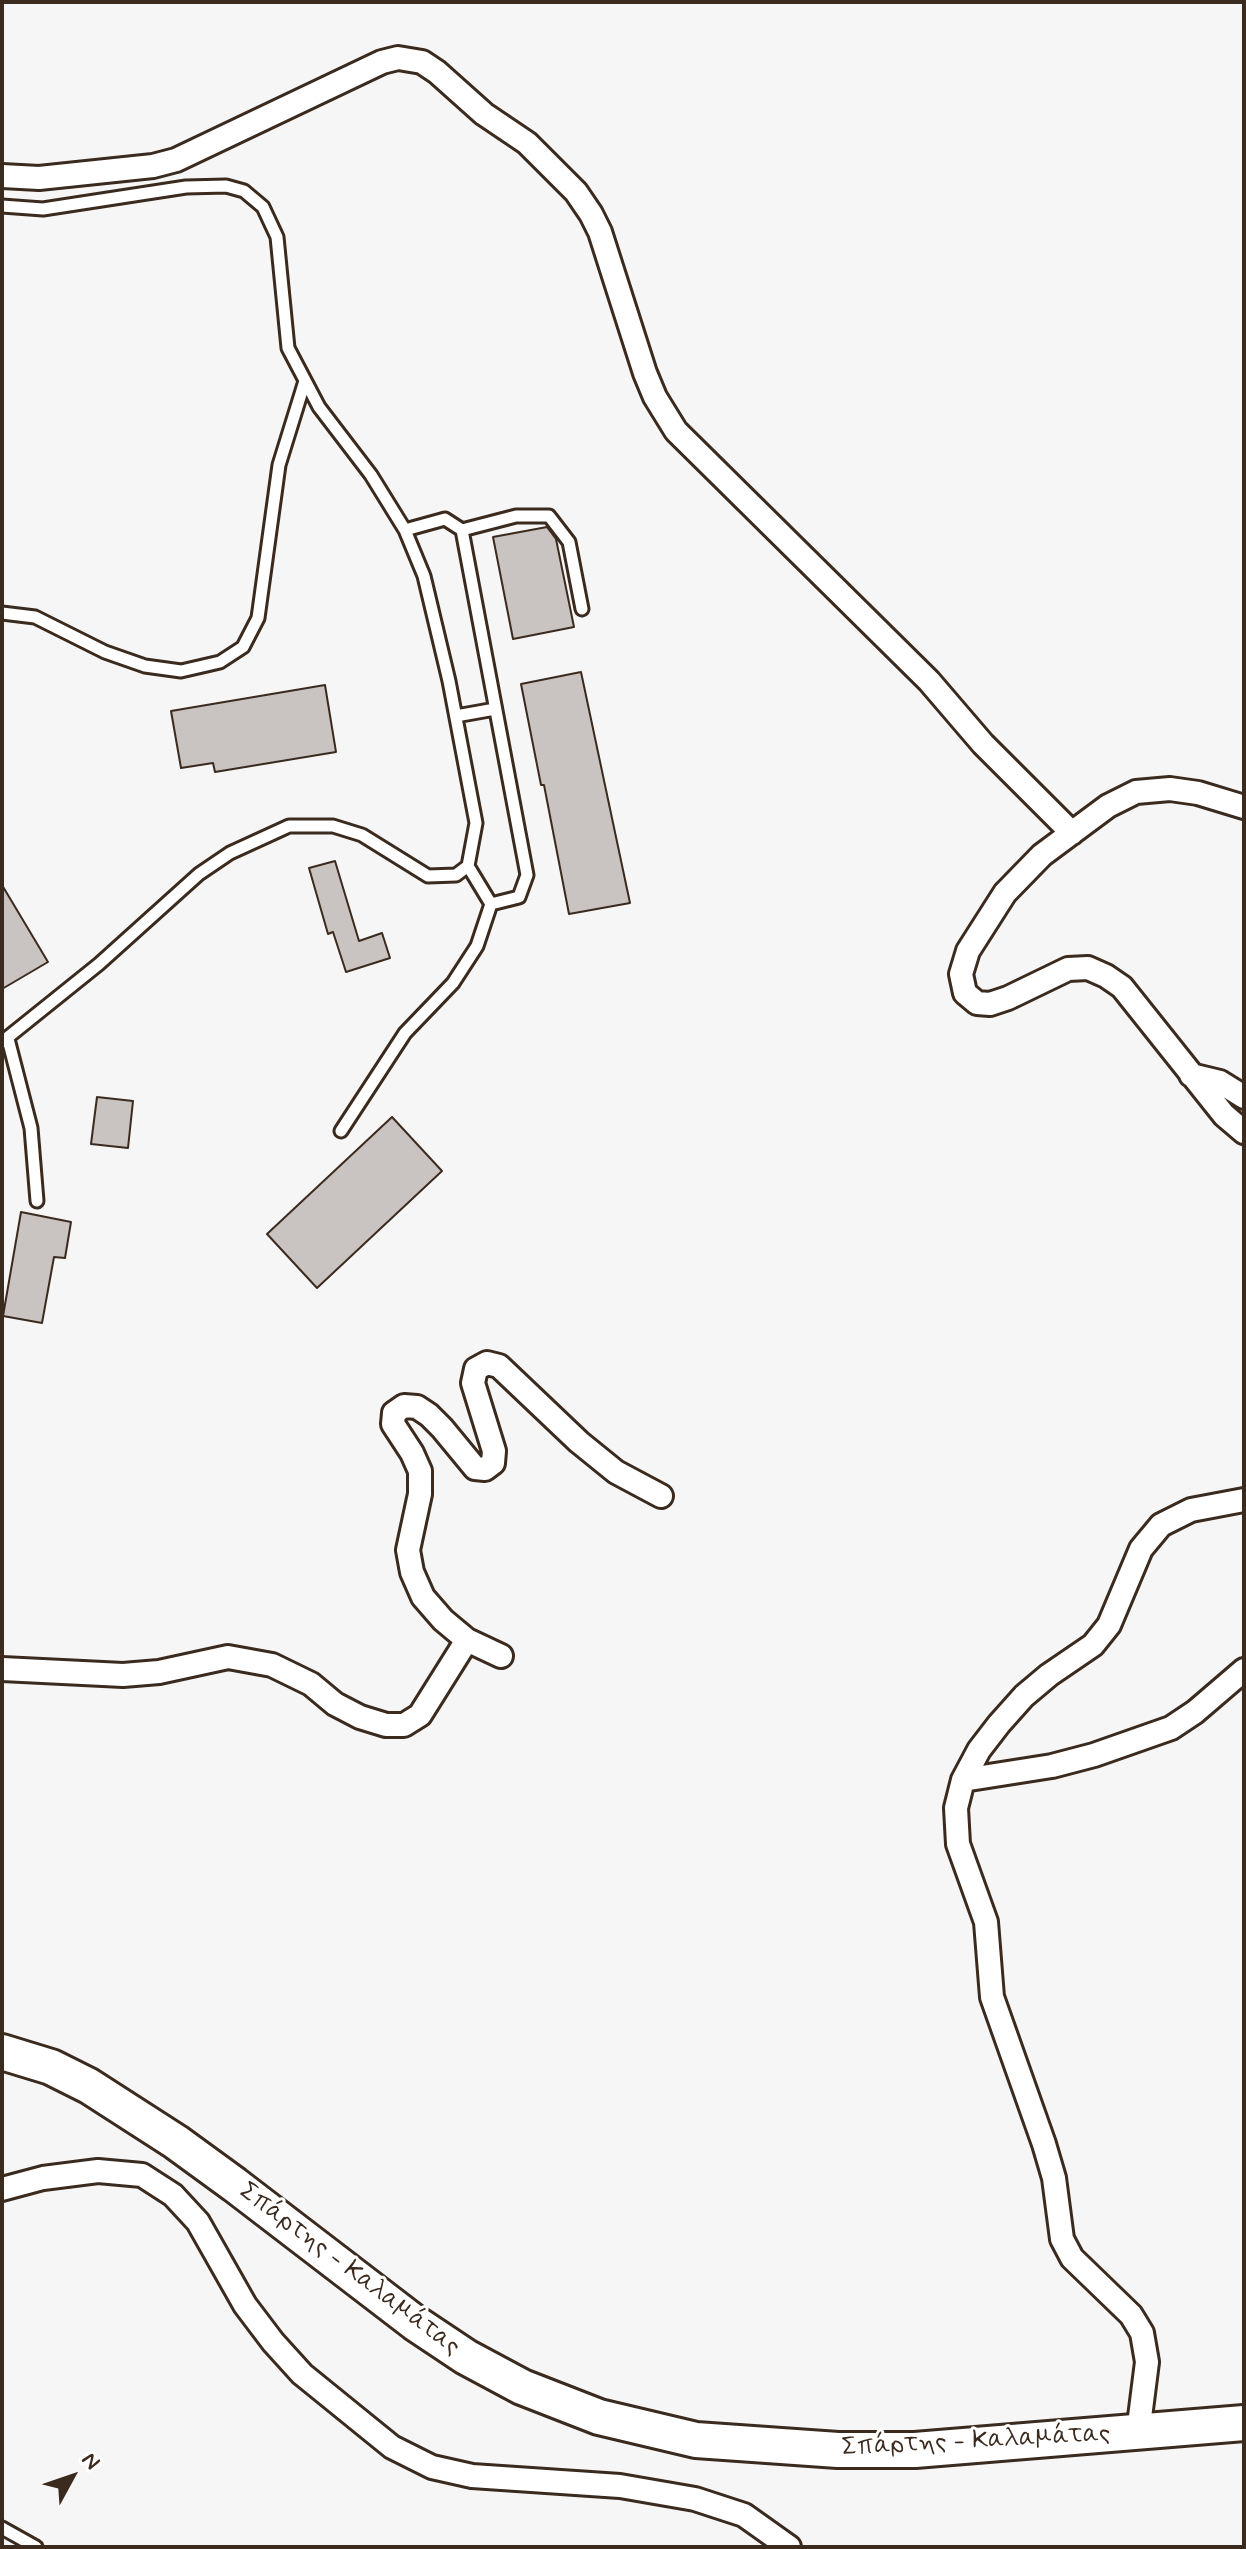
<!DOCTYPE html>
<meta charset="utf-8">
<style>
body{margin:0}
#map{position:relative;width:1246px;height:2549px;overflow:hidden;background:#f7f6f6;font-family:Mynerve,sans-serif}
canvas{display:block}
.frame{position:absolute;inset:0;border:4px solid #3b2a1e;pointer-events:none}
.north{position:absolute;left:32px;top:2437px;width:80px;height:80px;-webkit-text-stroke:6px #fff;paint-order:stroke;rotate:50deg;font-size:22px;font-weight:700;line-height:32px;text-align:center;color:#3b2a1e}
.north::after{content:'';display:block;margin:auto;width:28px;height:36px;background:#3b2a1e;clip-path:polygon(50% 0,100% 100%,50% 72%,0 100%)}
</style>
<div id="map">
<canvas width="1246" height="2549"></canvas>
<div class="frame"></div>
<div class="north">N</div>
</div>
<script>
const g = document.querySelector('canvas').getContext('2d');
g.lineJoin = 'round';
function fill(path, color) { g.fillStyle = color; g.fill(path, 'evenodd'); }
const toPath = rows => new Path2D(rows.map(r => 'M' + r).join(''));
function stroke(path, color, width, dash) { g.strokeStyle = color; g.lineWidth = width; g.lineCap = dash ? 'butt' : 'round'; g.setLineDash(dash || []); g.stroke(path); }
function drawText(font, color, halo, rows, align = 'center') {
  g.font = font + ' Mynerve,sans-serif'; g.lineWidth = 6; g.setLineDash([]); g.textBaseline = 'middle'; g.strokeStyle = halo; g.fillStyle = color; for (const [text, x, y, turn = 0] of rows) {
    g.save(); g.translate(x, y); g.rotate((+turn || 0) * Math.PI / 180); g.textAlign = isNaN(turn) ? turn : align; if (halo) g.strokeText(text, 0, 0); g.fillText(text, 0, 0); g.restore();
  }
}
const building = toPath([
 [547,527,556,539,574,627,513,639,493,537,547,527],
 [581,672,630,903,569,914,544,785,541,785,521,684,581,672],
 [325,685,336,752,215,772,213,763,181,768,171,711,325,685],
 [335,861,359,941,382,933,390,958,346,972,333,932,328,934,309,868,335,861],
 [2,885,48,962,2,989,2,885],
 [97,1097,133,1101,128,1148,91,1144,97,1097],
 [392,1117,442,1171,317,1288,267,1234,392,1117],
 [21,1212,71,1222,65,1258,54,1257,42,1323,3,1316,21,1212]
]);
fill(building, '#c9c3c1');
stroke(building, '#3b2a1e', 2);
const lane = toPath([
 [2,206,43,209,186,187,226,186,244,191,263,207,277,237,288,348,319,407,371,475,405,530,424,576,449,681,476,823,468,866,456,875,428,876,362,835,333,826,289,826,230,853,199,874,99,964,2,1042],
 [462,530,516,516,549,516,569,542,582,609],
 [2,613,35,617,105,652,145,666,181,671,220,662,243,647,258,618,279,465,305,381],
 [456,716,495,709],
 [468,866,491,904],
 [8,1039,31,1128,37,1201],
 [341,1131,405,1033,453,983,477,946,491,904,519,897,527,875,462,530,445,519,405,530],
 [2,2528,36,2547]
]);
const street = toPath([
 [2,176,39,178,153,166,176,160,382,62,398,58,422,62,437,72,484,114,527,143,576,192,591,214,600,232,645,373,655,397,676,431,929,681,983,744,1072,833],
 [1244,807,1198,793,1170,789,1136,792,1108,806,1042,855,1005,893,968,951,961,974,965,993,977,1003,990,1004,1008,998,1068,969,1088,968,1106,976,1122,987,1224,1115,1244,1132],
 [1191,1075,1220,1082,1244,1097],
 [467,1640,501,1656],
 [2,1669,123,1675,159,1672,228,1657,272,1665,311,1684,335,1704,360,1717,386,1725,404,1725,420,1715,467,1640,443,1620,423,1597,412,1572,408,1550,420,1494,420,1471,412,1453,393,1424,394,1413,404,1406,417,1407,429,1415,442,1428,475,1468,485,1469,493,1463,494,1451,473,1383,476,1369,487,1363,499,1366,579,1442,616,1472,661,1496],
 [963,1780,1052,1766,1094,1755,1171,1728,1195,1712,1244,1670],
 [2,2189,43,2178,98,2171,142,2175,173,2195,198,2222,245,2305,273,2342,302,2374,392,2447,432,2467,472,2476,620,2486,695,2499,744,2515,789,2547],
 [1138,2433,1147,2362,1142,2333,1131,2315,1072,2258,1062,2239,1054,2178,1044,2144,992,1997,986,1922,958,1844,956,1808,963,1780,979,1750,999,1724,1024,1696,1049,1675,1093,1645,1109,1625,1141,1549,1161,1525,1191,1510,1244,1500]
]);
const primary = toPath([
 [2,2052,51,2067,89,2086,176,2142,235,2185,415,2323,466,2357,522,2387,599,2417,696,2440,838,2450,915,2450,1244,2423]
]);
stroke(lane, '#3b2a1e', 17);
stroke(street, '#3b2a1e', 28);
stroke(primary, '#3b2a1e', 40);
stroke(lane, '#fff', 11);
stroke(street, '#fff', 22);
stroke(primary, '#fff', 34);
drawText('26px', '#3b2a1e', '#fff', [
 ["Σπάρτης - Καλαμάτας",349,2270,37],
 ["Σπάρτης - Καλαμάτας",976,2442,-3]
]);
</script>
